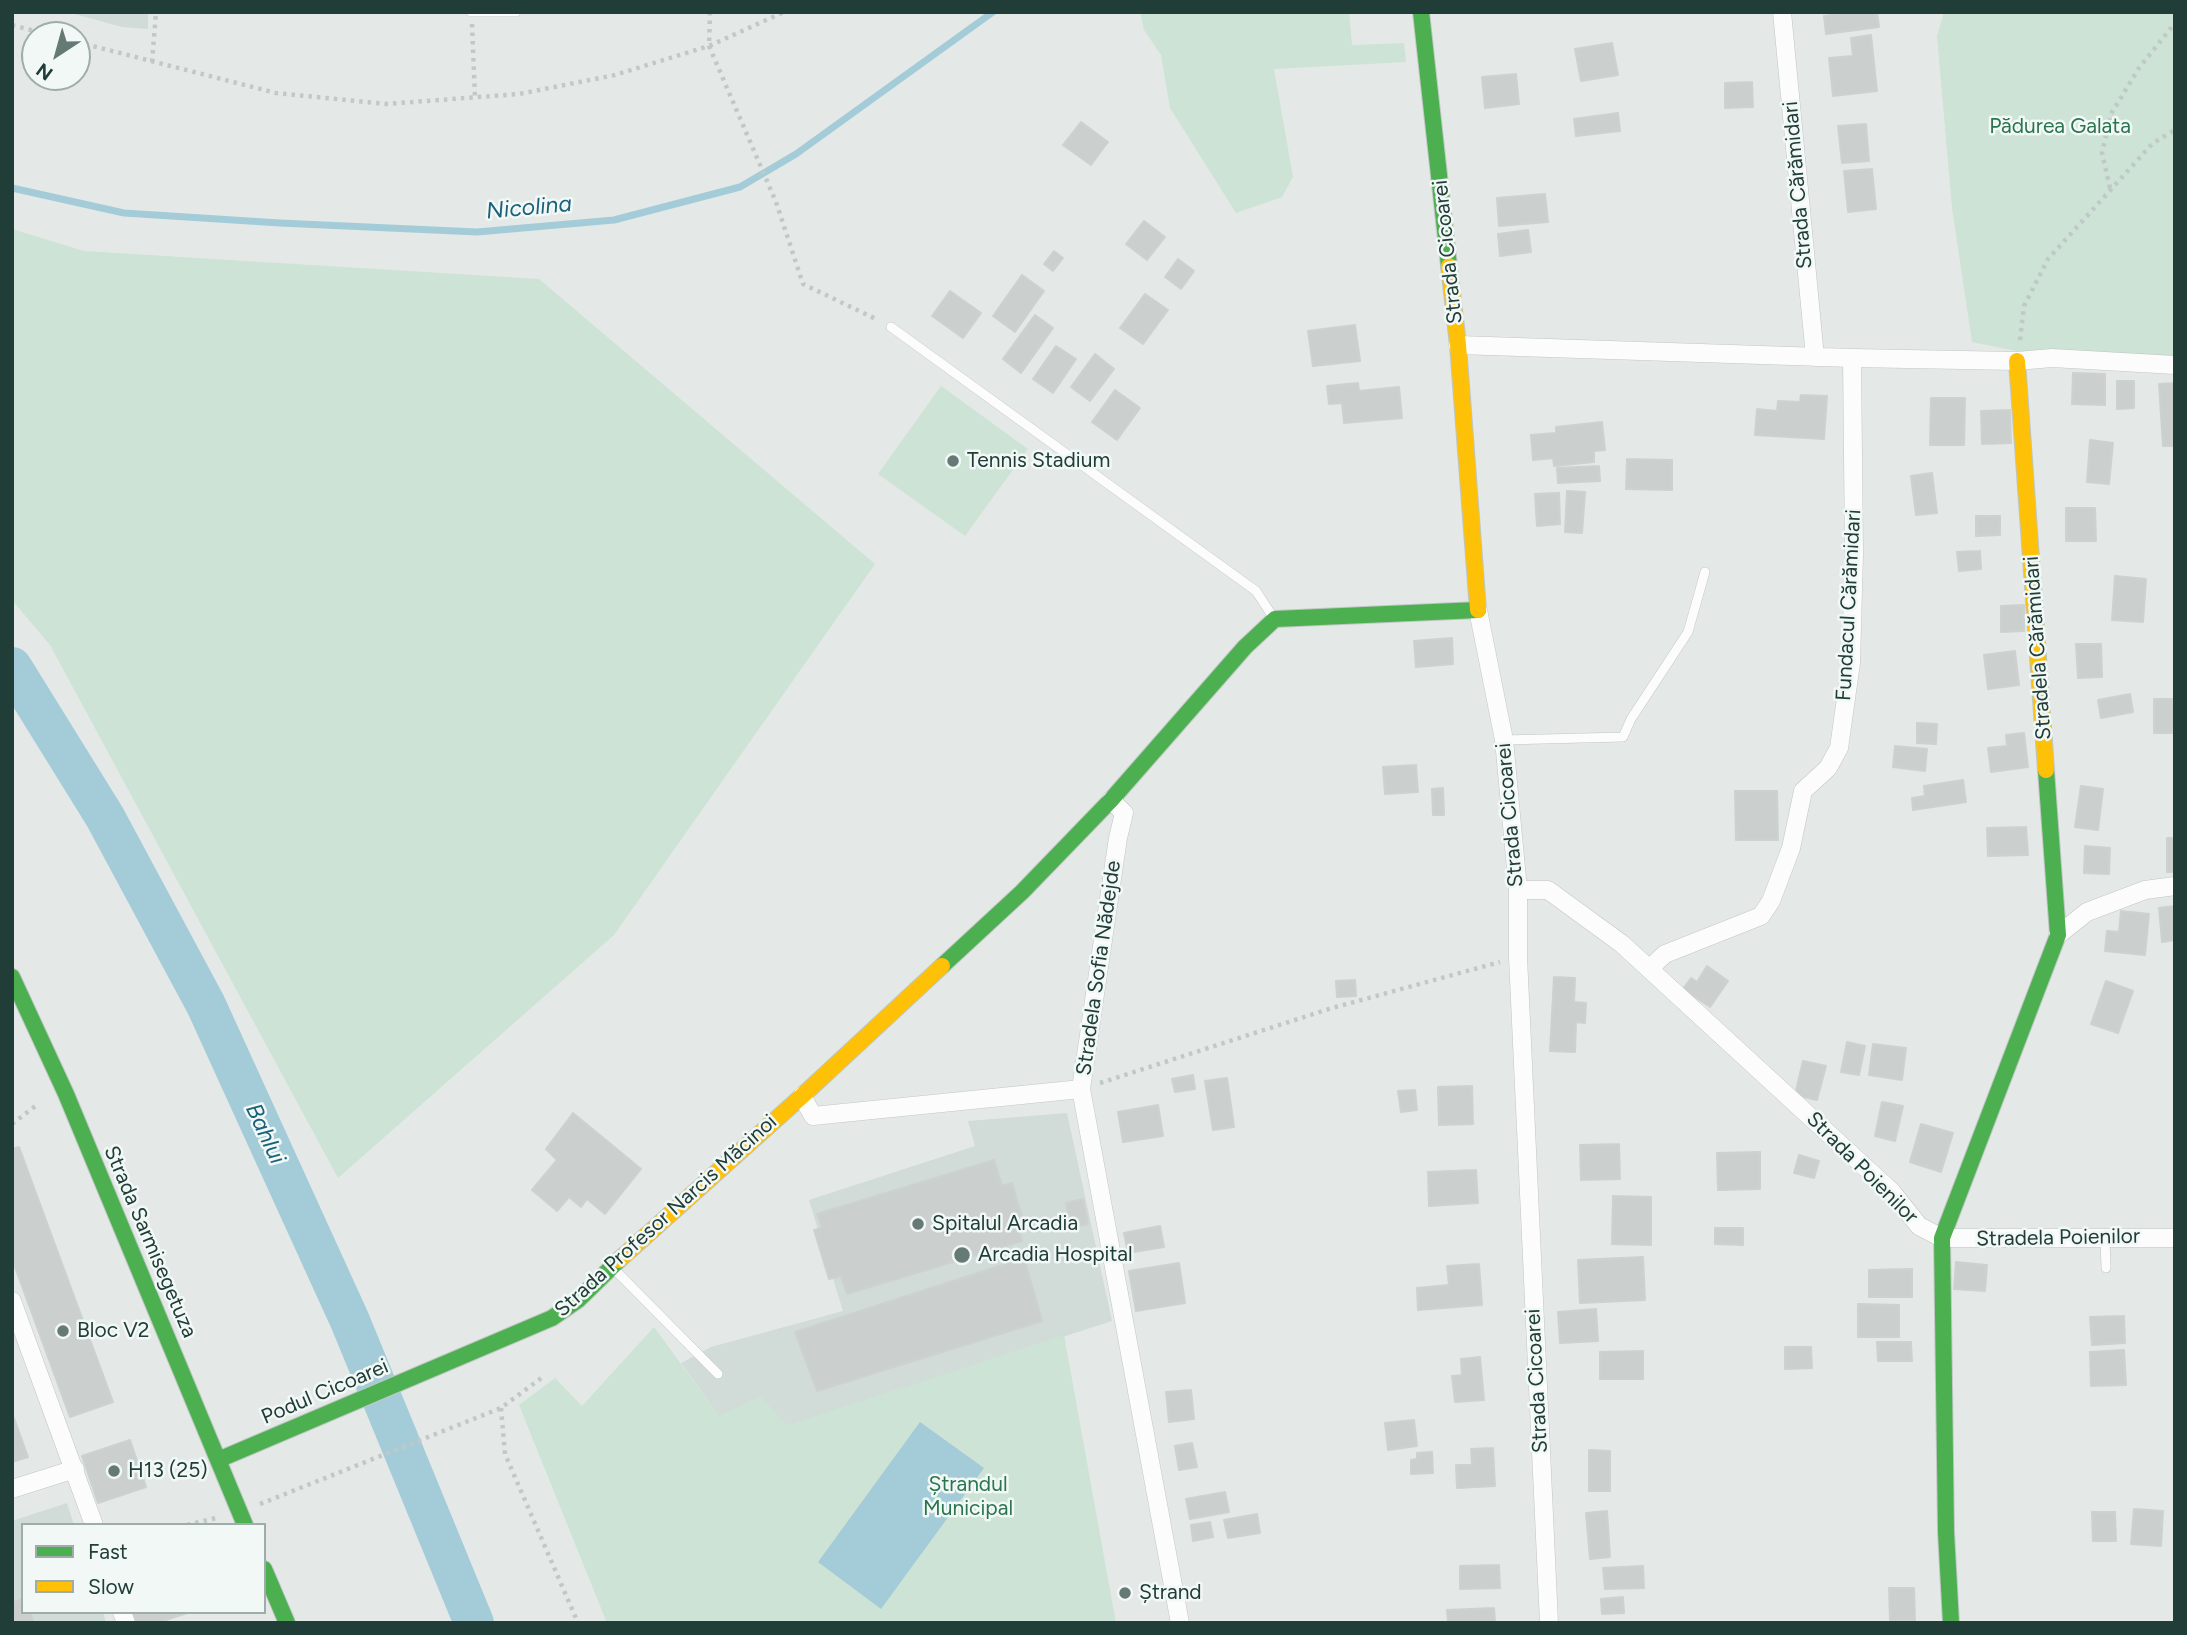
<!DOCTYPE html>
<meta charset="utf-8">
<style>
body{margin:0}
#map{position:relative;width:2187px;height:1635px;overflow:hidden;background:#e4e9e7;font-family:Figtree,sans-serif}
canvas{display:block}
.frame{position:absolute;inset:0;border:14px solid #213d38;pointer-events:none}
.legend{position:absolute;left:21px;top:1523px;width:245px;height:91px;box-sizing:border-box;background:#f1f8f6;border:2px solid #9eadaa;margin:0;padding:9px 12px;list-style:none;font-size:21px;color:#213d38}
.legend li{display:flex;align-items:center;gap:14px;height:35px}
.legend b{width:35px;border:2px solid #9eadaa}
.north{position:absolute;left:21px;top:21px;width:70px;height:70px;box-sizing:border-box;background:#f1f8f6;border:2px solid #9eadaa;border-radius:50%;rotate:216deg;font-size:19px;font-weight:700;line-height:28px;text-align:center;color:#213d38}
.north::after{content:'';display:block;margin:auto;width:24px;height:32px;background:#657975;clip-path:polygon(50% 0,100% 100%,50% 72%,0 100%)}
</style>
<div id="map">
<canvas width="2187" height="1635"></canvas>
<div class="frame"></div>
<ul class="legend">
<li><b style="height:9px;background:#4caf50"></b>Fast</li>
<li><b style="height:9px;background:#ffc107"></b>Slow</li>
</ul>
<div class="north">N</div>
</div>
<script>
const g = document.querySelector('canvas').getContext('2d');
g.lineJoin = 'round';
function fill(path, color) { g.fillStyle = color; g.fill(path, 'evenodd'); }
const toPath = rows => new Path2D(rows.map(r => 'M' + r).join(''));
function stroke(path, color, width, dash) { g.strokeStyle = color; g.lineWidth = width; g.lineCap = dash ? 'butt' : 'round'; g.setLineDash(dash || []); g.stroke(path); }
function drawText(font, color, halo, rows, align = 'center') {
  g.font = font + ' Figtree,sans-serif'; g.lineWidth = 5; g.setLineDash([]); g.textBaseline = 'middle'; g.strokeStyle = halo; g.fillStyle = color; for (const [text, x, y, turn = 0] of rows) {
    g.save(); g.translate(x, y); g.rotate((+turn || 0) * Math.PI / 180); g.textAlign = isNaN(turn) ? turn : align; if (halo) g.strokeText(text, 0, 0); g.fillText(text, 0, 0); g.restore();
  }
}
fill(toPath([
 [67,12,148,12,148,29,122,27],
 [1067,1113,1112,1321,788,1426,719,1416,681,1363,711,1347,843,1311,809,1200,975,1146,968,1121],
 [67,1503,74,1525,23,1525,23,1612,103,1612,106,1623,12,1623,12,1521]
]), '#d1dbd7');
fill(toPath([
 [1140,12,1349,12,1352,45,1404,43,1406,62,1274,69,1293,177,1282,197,1236,213,1170,108,1161,55,1144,30],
 [1944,12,2175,12,2175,358,2052,358,1972,342,1952,208,1937,36],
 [12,229,84,251,539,279,875,564,614,935,338,1178,50,645,12,600],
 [941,386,1028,449,965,536,878,474],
 [654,1327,719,1416,760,1396,788,1425,1064,1335,1116,1623,607,1623,519,1405,555,1378,582,1406]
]), '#cce3d5');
fill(toPath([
 [920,1422,984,1468,881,1609,818,1562]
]), '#a3ccd8');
stroke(toPath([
 [12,188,124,213,280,223,477,232,614,220,740,187,796,154,993,12]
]), '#a3ccd8', 7);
stroke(toPath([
 [12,667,105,817,206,1005,350,1321,474,1623]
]), '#a3ccd8', 40);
const building = toPath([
 [1851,12,1877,12,1879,27,1826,34,1824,16,1851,12],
 [1871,35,1877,91,1833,96,1829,58,1853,56,1851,38,1871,35],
 [1612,43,1618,75,1581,81,1575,49,1612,43],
 [1516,74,1519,104,1485,108,1482,77,1516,74],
 [1752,82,1753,107,1725,108,1725,83,1752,82],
 [1618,113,1620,131,1576,136,1574,119,1618,113],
 [1081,122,1108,142,1091,165,1063,145,1081,122],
 [1866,124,1869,161,1842,163,1838,126,1866,124],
 [1872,169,1876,209,1848,212,1844,171,1872,169],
 [1545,194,1548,222,1499,226,1497,198,1545,194],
 [1144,221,1165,237,1147,260,1126,244,1144,221],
 [1528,230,1531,252,1500,256,1498,234,1528,230],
 [1054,251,1063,258,1053,271,1044,264,1054,251],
 [1178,259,1194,271,1181,289,1165,277,1178,259],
 [1022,275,1044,291,1015,332,993,316,1022,275],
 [950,291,981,313,963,338,932,316,950,291],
 [1145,294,1168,310,1143,344,1120,328,1145,294],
 [1035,315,1053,328,1021,373,1003,359,1035,315],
 [1355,325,1360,361,1313,366,1308,331,1355,325],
 [1056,346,1076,359,1053,393,1033,379,1056,346],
 [1095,354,1114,369,1090,401,1071,387,1095,354],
 [2073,373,2105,374,2105,405,2072,404,2073,373],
 [2117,381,2134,381,2134,408,2117,409,2117,381],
 [1358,383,1359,391,1399,387,1402,418,1344,423,1342,403,1329,404,1327,386,1358,383],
 [2175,383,2175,446,2163,446,2159,384,2175,383],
 [1115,390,1140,408,1117,440,1092,422,1115,390],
 [1801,395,1827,396,1824,439,1755,435,1757,409,1777,411,1778,401,1800,402,1801,395],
 [1931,398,1965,398,1964,445,1930,445,1931,398],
 [2010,410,2011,443,1982,444,1981,411,2010,410],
 [1602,422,1605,450,1594,451,1594,462,1554,466,1553,458,1533,460,1531,435,1556,433,1556,427,1602,422],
 [2090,440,2113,443,2109,484,2087,482,2090,440],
 [1627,459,1672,460,1672,490,1626,489,1627,459],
 [1599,466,1600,481,1558,483,1557,468,1599,466],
 [1932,473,1937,513,1916,515,1911,476,1932,473],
 [1567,491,1585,492,1582,533,1565,532,1567,491],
 [1559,493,1560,524,1537,526,1535,494,1559,493],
 [2066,508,2095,508,2096,541,2066,541,2066,508],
 [1976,516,2000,516,2000,535,1976,536,1976,516],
 [1980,551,1981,569,1959,571,1957,552,1980,551],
 [2115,576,2146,579,2143,622,2112,620,2115,576],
 [2024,605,2024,631,2001,632,2001,606,2024,605],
 [1452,638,1453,664,1416,667,1414,641,1452,638],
 [2076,644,2101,644,2102,677,2078,678,2076,644],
 [2015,651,2019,685,1988,689,1984,655,2015,651],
 [2130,694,2133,712,2101,718,2098,700,2130,694],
 [2154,699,2175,699,2175,733,2154,733,2154,699],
 [1917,723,1937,724,1936,744,1917,743,1917,723],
 [2024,733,2028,767,1991,772,1988,748,2007,746,2006,735,2024,733],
 [1895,746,1927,749,1925,771,1893,767,1895,746],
 [1416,765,1418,792,1385,794,1383,767,1416,765],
 [1963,780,1966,802,1913,810,1912,798,1925,796,1924,786,1963,780],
 [2081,786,2103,789,2098,830,2075,827,2081,786],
 [1443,788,1444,815,1433,815,1432,789,1443,788],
 [1735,791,1777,791,1778,840,1736,840,1735,791],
 [2026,827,2028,855,1988,856,1987,828,2026,827],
 [2167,838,2175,838,2175,872,2167,872,2167,838],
 [2085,846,2110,848,2109,874,2084,873,2085,846],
 [2175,906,2175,940,2162,942,2159,908,2175,906],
 [2121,911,2149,914,2145,955,2105,951,2107,931,2119,932,2121,911],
 [1707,966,1728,981,1710,1007,1683,989,1691,978,1697,982,1707,966],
 [1554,977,1575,978,1574,1002,1586,1003,1585,1023,1576,1022,1575,1052,1550,1051,1554,977],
 [1355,980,1356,996,1337,997,1336,981,1355,980],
 [2106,981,2133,991,2118,1033,2091,1024,2106,981],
 [1847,1042,1865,1046,1859,1075,1841,1072,1847,1042],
 [1873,1044,1906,1048,1902,1080,1869,1075,1873,1044],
 [1803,1061,1826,1066,1817,1100,1795,1095,1803,1061],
 [1193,1075,1195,1089,1175,1092,1172,1079,1193,1075],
 [1227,1078,1234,1127,1213,1130,1205,1081,1227,1078],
 [1472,1086,1473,1124,1439,1125,1438,1087,1472,1086],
 [1415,1090,1417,1110,1401,1112,1398,1091,1415,1090],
 [1882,1102,1903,1106,1895,1141,1875,1136,1882,1102],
 [1158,1105,1163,1136,1123,1142,1118,1112,1158,1105],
 [573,1113,641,1169,605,1214,587,1199,581,1207,569,1197,557,1211,532,1190,557,1160,546,1149,573,1113],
 [1921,1124,1953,1133,1941,1172,1910,1162,1921,1124],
 [1619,1144,1620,1179,1581,1180,1580,1145,1619,1144],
 [19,1147,113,1402,70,1417,12,1259,12,1149,19,1147],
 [1760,1152,1760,1189,1718,1190,1717,1153,1760,1152],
 [1799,1155,1819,1161,1814,1178,1794,1173,1799,1155],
 [994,1160,1002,1186,1012,1183,1022,1217,1015,1219,1022,1241,847,1294,841,1276,829,1279,814,1230,822,1228,817,1214,994,1160],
 [1476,1170,1478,1203,1429,1206,1428,1172,1476,1170],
 [1613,1196,1651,1197,1651,1245,1612,1244,1613,1196],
 [1083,1199,1088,1224,1071,1227,1066,1203,1083,1199],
 [1160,1226,1164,1247,1128,1253,1124,1233,1160,1226],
 [1715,1228,1743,1228,1743,1245,1715,1244,1715,1228],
 [1643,1257,1645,1300,1580,1303,1578,1260,1643,1257],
 [1024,1258,1042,1321,817,1391,795,1332,1024,1258],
 [1956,1262,1987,1265,1985,1291,1954,1289,1956,1262],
 [1179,1263,1185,1303,1136,1311,1129,1271,1179,1263],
 [1479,1264,1482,1305,1418,1310,1417,1288,1449,1285,1447,1266,1479,1264],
 [1912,1269,1912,1297,1869,1297,1869,1270,1912,1269],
 [1858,1304,1899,1305,1899,1337,1858,1337,1858,1304],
 [1596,1309,1598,1341,1560,1343,1558,1312,1596,1309],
 [2124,1316,2125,1343,2092,1345,2090,1317,2124,1316],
 [1877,1342,1911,1342,1912,1361,1878,1361,1877,1342],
 [1785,1347,1811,1347,1812,1368,1785,1369,1785,1347],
 [2124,1350,2126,1385,2091,1386,2090,1352,2124,1350],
 [1643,1351,1643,1379,1600,1379,1600,1352,1643,1351],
 [1480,1357,1484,1400,1455,1402,1452,1376,1462,1375,1461,1359,1480,1357],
 [1191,1390,1194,1419,1169,1422,1166,1392,1191,1390],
 [14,1418,28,1457,12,1462,12,1419,14,1418],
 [1414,1420,1417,1446,1388,1450,1385,1423,1414,1420],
 [130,1440,146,1487,98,1503,82,1456,130,1440],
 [1192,1443,1197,1467,1179,1470,1175,1446,1192,1443],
 [1493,1448,1495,1486,1457,1488,1456,1465,1472,1465,1471,1449,1493,1448],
 [1589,1450,1610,1451,1610,1491,1589,1491,1589,1450],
 [1432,1452,1433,1473,1411,1474,1411,1460,1417,1459,1417,1453,1432,1452],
 [1225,1492,1229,1512,1190,1519,1186,1499,1225,1492],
 [2134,1509,2163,1511,2161,1546,2131,1544,2134,1509],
 [1607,1511,1610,1557,1590,1559,1586,1513,1607,1511],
 [2092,1512,2115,1512,2116,1541,2093,1541,2092,1512],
 [1257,1514,1260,1533,1228,1538,1224,1520,1257,1514],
 [1210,1522,1213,1537,1193,1541,1191,1525,1210,1522],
 [1499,1565,1500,1588,1460,1589,1460,1566,1499,1565],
 [1643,1566,1644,1588,1605,1589,1603,1568,1643,1566],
 [1889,1588,1914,1588,1915,1620,1890,1620,1889,1588],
 [12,1597,14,1602,23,1599,23,1612,30,1612,34,1623,12,1623,12,1597],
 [1623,1597,1624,1613,1602,1614,1601,1599,1623,1597],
 [1494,1608,1495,1623,1448,1623,1447,1610,1494,1608],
 [132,1612,187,1612,187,1613,157,1623,136,1623,132,1612]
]);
fill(building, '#cbd0ce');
stroke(building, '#ccd2d0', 2);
const lane = toPath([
 [471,12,516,12],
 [891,327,1256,591,1273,617],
 [1504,740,1623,737,1631,719,1688,632,1705,572],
 [2105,1238,2106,1268],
 [613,1268,718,1374]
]);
const street = toPath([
 [1782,12,1815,357],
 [1458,345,1852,358,2017,361,2052,358,2175,365],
 [1478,610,1504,740,1518,890,1518,957,1549,1623],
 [1111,800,1124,813,1118,838,1081,1089,1180,1623],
 [1518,890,1548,890,1622,944,1892,1192,1919,1226,1942,1238,2175,1238],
 [2058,935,2087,912,2145,890,2175,886],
 [1650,968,1665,954,1761,916,1771,901,1791,848,1803,791,1828,768,1839,748,1851,663,1854,554,1852,358],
 [802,1096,813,1116,1081,1089],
 [12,1301,94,1525],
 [12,1489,75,1469],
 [122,1612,126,1623]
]);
const fast = toPath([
 [1421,12,1449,266],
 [942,966,1022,892,1111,800,1245,647,1275,619,1478,610],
 [12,977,66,1094,245,1525],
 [218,1460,552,1318,578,1300,619,1260],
 [264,1569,287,1623],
 [1951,1623,1946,1532,1942,1238,2058,935,2046,770]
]);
const slow = toPath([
 [1449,266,1458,345,1478,610],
 [2017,361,2046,770],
 [619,1260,802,1096,942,966]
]);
stroke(lane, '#c1c6c4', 10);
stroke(street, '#c1c6c4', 19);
stroke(fast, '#bfc7c4', 18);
stroke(slow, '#bfc7c4', 18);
stroke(toPath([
 [710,12,709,46,776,202,803,284,878,320],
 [472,24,475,98],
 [12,25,50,35],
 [77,42,276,93,386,104,519,94,615,75,709,46,784,12],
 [152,62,156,12],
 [2110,188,2102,153,2111,114,2139,68,2175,23],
 [2020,340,2024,306,2048,259,2153,143,2175,130],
 [1100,1083,1332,1008,1500,962],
 [12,1124,38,1104],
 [501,1408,505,1454,578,1623],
 [260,1504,501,1408,544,1376],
 [187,1525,216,1518]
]), '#c1c9c8', 4.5, [3.5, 5]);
stroke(lane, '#fbfcfb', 9);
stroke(street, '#fbfcfb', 18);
stroke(fast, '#4caf50', 16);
stroke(slow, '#ffc107', 16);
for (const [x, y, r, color] of [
 [953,461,7,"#657975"],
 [918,1224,7,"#657975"],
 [962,1255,9,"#657975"],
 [63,1331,7,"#657975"],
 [114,1471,7,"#657975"],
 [1125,1593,7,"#657975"]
]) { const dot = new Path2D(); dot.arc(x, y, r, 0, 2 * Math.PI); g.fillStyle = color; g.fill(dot); stroke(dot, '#f1f8f6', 2.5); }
drawText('21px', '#2a754e', '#f1f8f6', [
 ["Pădurea Galata",2060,127],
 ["Ștrandul",968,1485],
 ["Municipal",968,1509]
]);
drawText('21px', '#213d38', '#f1f8f6', [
 ["Strada Cărămidari",1798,185,-95],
 ["Strada Cicoarei",1448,252,-96],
 ["Fundacul Cărămidari",1849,605,-87],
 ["Stradela Cărămidari",2038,648,-94],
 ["Strada Cicoarei",1510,815,-95],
 ["Stradela Sofia Nădejde",1099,968,-82],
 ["Strada Poienilor",1862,1168,45],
 ["Strada Profesor Narcis Măcinoi",666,1216,-42],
 ["Stradela Poienilor",2058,1238,-1],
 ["Strada Sarmisegetuza",150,1242,67],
 ["Strada Cicoarei",1537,1381,-93],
 ["Podul Cicoarei",325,1392,-23]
]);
drawText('21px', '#213d38', '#f1f8f6', [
 ["Tennis Stadium",967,461],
 ["Spitalul Arcadia",932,1224],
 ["Arcadia Hospital",978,1255],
 ["Bloc V2",77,1331],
 ["H13 (25)",128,1471],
 ["Ștrand",1139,1593]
], 'left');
drawText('italic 23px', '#1a617a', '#f1f8f6', [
 ["Nicolina",529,208,-5],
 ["Bahlui",265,1134,65]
]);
</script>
